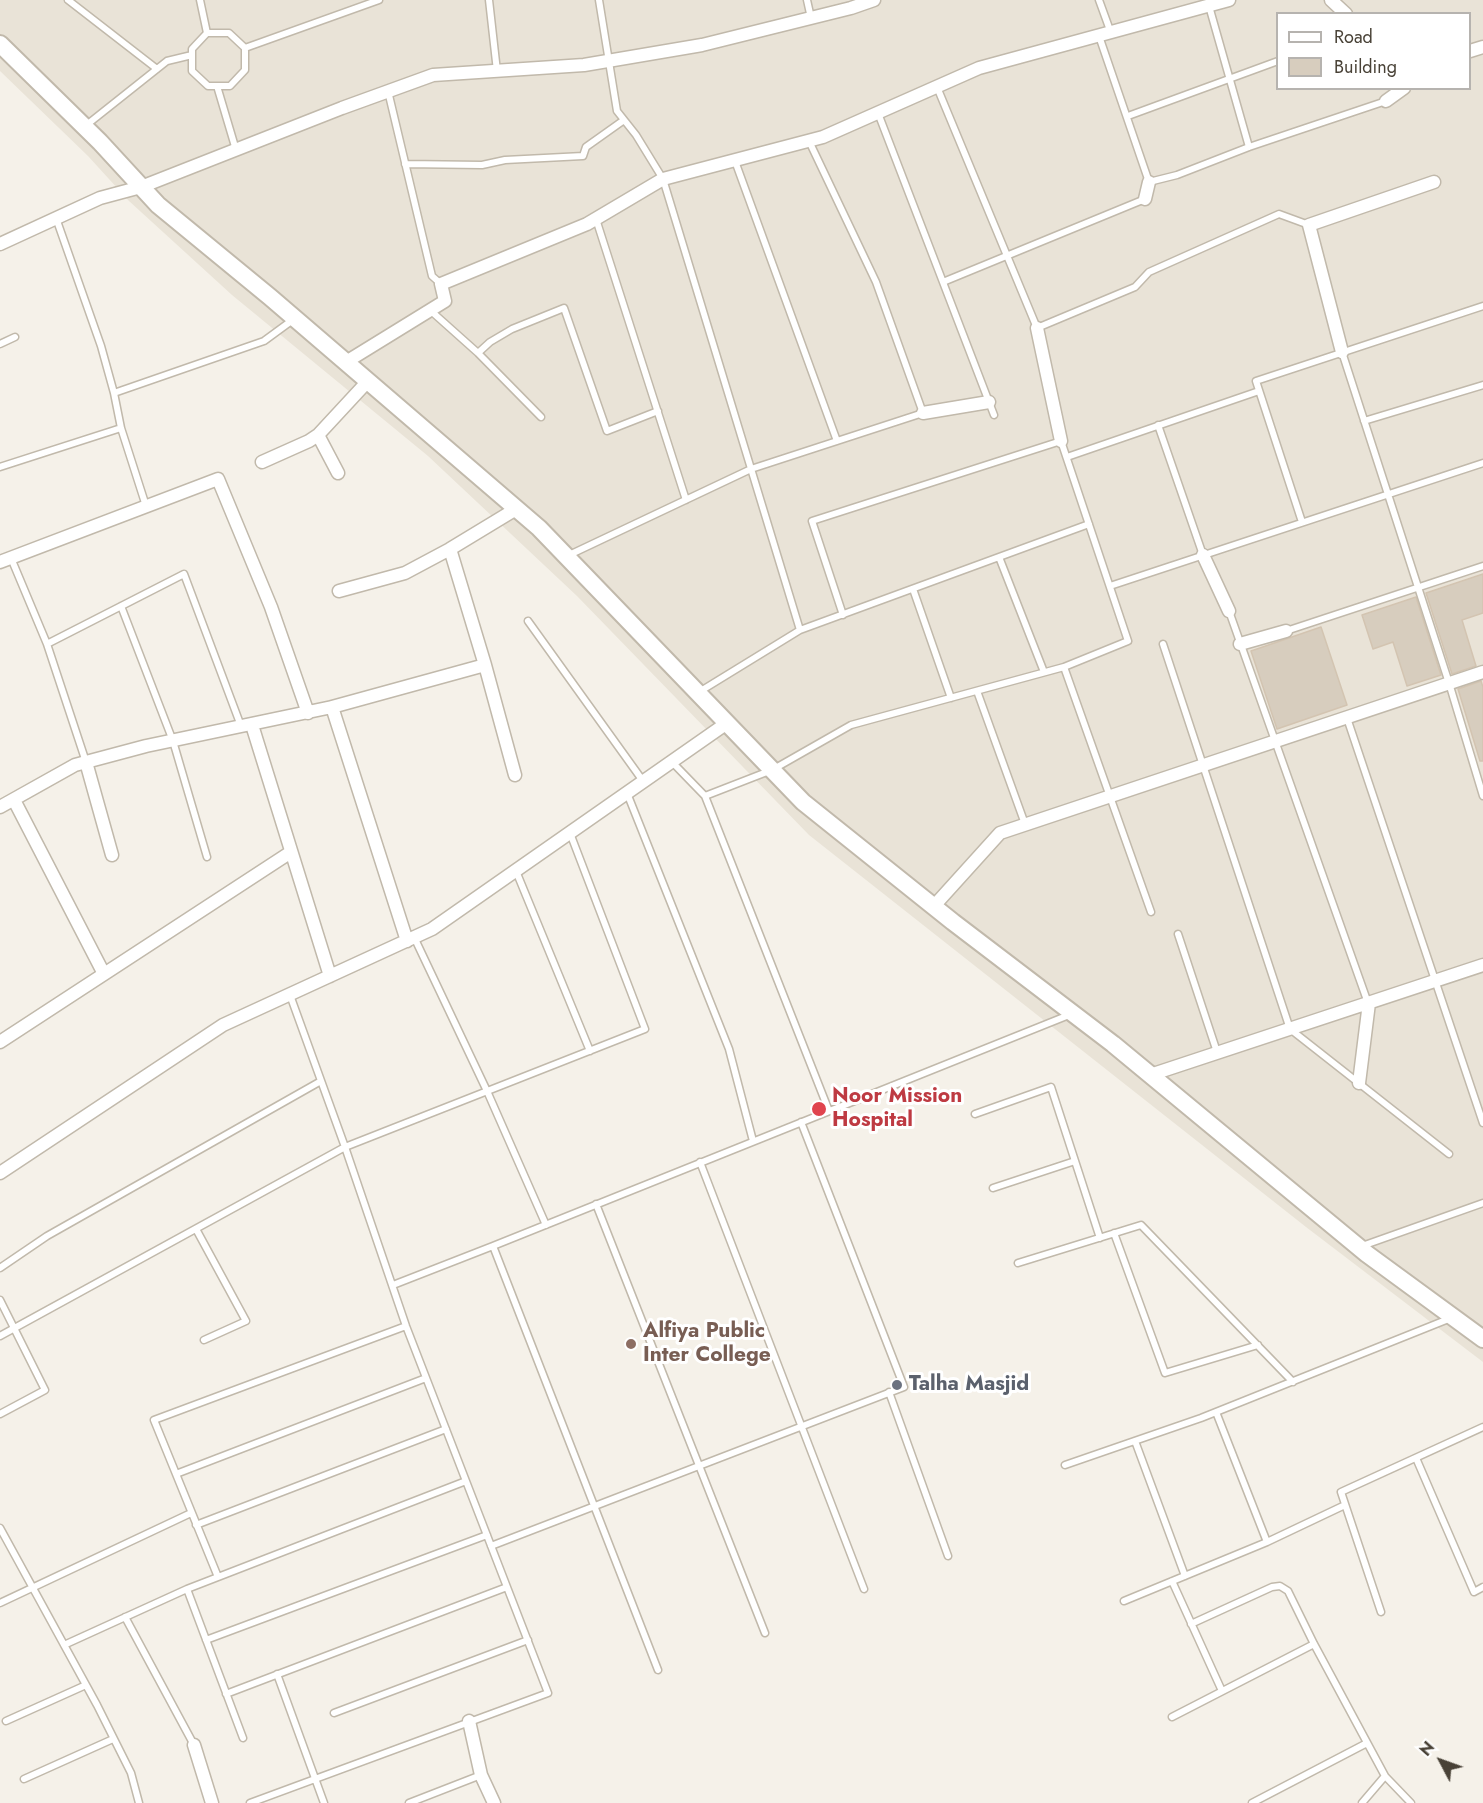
<!DOCTYPE html>
<style>
body{margin:0}
#map{position:relative;width:1483px;height:1803px;overflow:hidden;background:#f5f1e9;font-family:Jost,sans-serif}
canvas{display:block}
.legend{position:absolute;left:1276px;top:12px;width:195px;height:78px;box-sizing:border-box;background:#fff;border:2px solid #b6b3af;margin:0;padding:8px 10px;list-style:none;font-size:18px;color:#494237}
.legend li{display:flex;align-items:center;gap:12px;height:30px}
.legend b{width:30px;border:2px solid #b6b3af}
.north{position:absolute;left:1411px;top:1731px;width:60px;height:60px;-webkit-text-stroke:4px #fff;paint-order:stroke;rotate:311deg;font-size:16px;font-weight:700;line-height:24px;text-align:center;color:#494237}
.north::after{content:'';display:block;margin:auto;width:21px;height:27px;background:#494237;clip-path:polygon(50% 0,100% 100%,50% 72%,0 100%)}
</style>
<div id="map">
<canvas width="1483" height="1803"></canvas>
<ul class="legend">
<li><b style="height:8px;background:#fff"></b>Road</li>
<li><b style="height:16px;background:#d7cdbe"></b>Building</li>
</ul>
<div class="north">N</div>
</div>
<script>
const g = document.querySelector('canvas').getContext('2d');
g.lineJoin = 'round';
function fill(path, color) { g.fillStyle = color; g.fill(path, 'evenodd'); }
const toPath = rows => new Path2D(rows.map(r => 'M' + r).join(''));
function stroke(path, color, width, dash) { g.strokeStyle = color; g.lineWidth = width; g.lineCap = dash ? 'butt' : 'round'; g.setLineDash(dash || []); g.stroke(path); }
function drawText(font, color, halo, rows, align = 'center') {
  g.font = font + ' Jost,sans-serif'; g.lineWidth = 6; g.setLineDash([]); g.textBaseline = 'middle'; g.strokeStyle = halo; g.fillStyle = color; for (const [text, x, y, turn = 0] of rows) {
    g.save(); g.translate(x, y); g.rotate((+turn || 0) * Math.PI / 180); g.textAlign = isNaN(turn) ? turn : align; if (halo) g.strokeText(text, 0, 0); g.fillText(text, 0, 0); g.restore();
  }
}
fill(toPath([
 [0,0,1483,0,1483,1362,1306,1227,809,835,577,596,428,456,232,295,129,201,88,156,0,71],
 [1278,14,1470,14,1470,88,1278,88]
]), '#e9e3d7');
const building = toPath([
 [1483,574,1483,613,1462,620,1476,666,1452,674,1426,593,1483,574],
 [1416,597,1441,675,1407,686,1393,642,1373,649,1362,615,1416,597],
 [1321,627,1347,705,1277,729,1251,651,1321,627],
 [1481,681,1483,687,1483,761,1480,761,1458,689,1481,681]
]);
fill(building, '#d7cdbe');
stroke(building, '#d3c4b1', 1.5);
const service = toPath([
 [68,0,157,69],
 [200,0,207,33],
 [489,0,497,71],
 [599,0,617,111,636,135,663,179,800,630],
 [807,0,811,18],
 [1099,0,1111,33],
 [1209,6,1249,147],
 [207,33,229,33,245,48,245,70,230,86,208,86,192,71,192,49,207,33],
 [1099,36,1149,182,1177,175,1249,147,1386,101],
 [245,48,379,0],
 [217,86,236,150],
 [937,87,1037,328,1135,287,1149,272,1279,214,1309,225],
 [388,91,432,276,441,284],
 [878,113,994,415],
 [1128,116,1278,61],
 [84,127,167,61,192,55],
 [735,161,837,441],
 [405,164,482,165,505,160,583,156,586,147,624,120],
 [56,218,101,346,114,393],
 [596,219,686,500],
 [943,282,1145,199],
 [431,311,478,353,541,417],
 [0,344,15,337],
 [1342,352,1449,683,1483,796],
 [478,353,490,342,512,329,564,308,607,431,658,411],
 [1364,421,1483,385],
 [1158,425,1203,555],
 [121,428,146,506],
 [1067,457,1259,391],
 [0,467,121,428,114,393,264,341,294,319],
 [1302,522,1256,381,1483,306],
 [567,556,751,469,923,413,876,282,809,141],
 [999,557,1044,672],
 [11,558,47,644,86,762],
 [1110,586,1483,463],
 [913,589,951,698],
 [121,606,173,741,207,857],
 [1229,611,1368,1003],
 [528,621,643,781],
 [1286,631,1483,566],
 [47,644,184,574,241,726],
 [1163,644,1290,1029,1449,1154],
 [1064,667,1151,912],
 [977,691,1025,824],
 [699,692,800,630,1089,524],
 [1347,718,1483,1123],
 [672,762,705,796],
 [627,793,729,1049,753,1141],
 [516,871,590,1051],
 [1178,934,1217,1052],
 [414,937,487,1091,546,1225],
 [829,1111,705,796,772,770,851,725,1064,667,1128,641,1061,441,812,521,843,615],
 [975,1114,1051,1087,1100,1238],
 [700,1162,864,1589],
 [993,1188,1075,1161],
 [596,1204,765,1633],
 [196,1229,246,1321,204,1340],
 [1114,1233,1165,1373,1258,1345],
 [1362,1246,1483,1203],
 [1018,1263,1141,1225,1293,1382],
 [0,1268,47,1236,321,1081],
 [393,1285,493,1246],
 [0,1300,45,1390,0,1414],
 [0,1336,345,1147,645,1029,570,833],
 [889,1392,948,1556],
 [1135,1441,1185,1576],
 [1416,1458,1474,1592,1483,1587],
 [1065,1465,1201,1418,1451,1318],
 [176,1474,426,1378],
 [196,1525,446,1429],
 [0,1528,97,1705,131,1773,139,1803],
 [1267,1542,1345,1505],
 [491,1546,904,1387,801,1122],
 [218,1577,154,1420,406,1326],
 [1172,1581,1222,1691],
 [187,1589,243,1738],
 [1124,1601,1267,1542,1216,1412],
 [0,1603,191,1513],
 [1381,1612,1341,1492,1483,1427],
 [125,1617,194,1745],
 [1191,1624,1272,1587,1280,1586,1288,1591,1314,1644,1385,1776,1411,1803],
 [206,1640,487,1535],
 [64,1645,187,1589,466,1481],
 [658,1670,493,1246,1069,1015],
 [277,1674,324,1803],
 [226,1694,507,1587],
 [334,1713,528,1640],
 [1172,1717,1314,1644],
 [6,1721,86,1685],
 [24,1779,113,1739],
 [250,1803,548,1693,406,1326,345,1147,290,995],
 [409,1803,481,1775],
 [1252,1803,1367,1743],
 [1362,1803,1385,1776]
]);
const minor = toPath([
 [1331,0,1346,14],
 [1470,51,1483,47],
 [1386,101,1404,88],
 [1145,199,1149,182],
 [0,244,100,198,141,187,342,108,433,75,584,65,702,45,851,8,874,0],
 [1037,328,1061,441],
 [1342,352,1309,225,1434,182],
 [346,362,445,301,441,284,587,224,663,179,823,137,979,68,1229,0],
 [923,413,989,402],
 [318,435,338,473],
 [262,462,309,441,318,435,368,381],
 [1203,555,1229,611],
 [0,562,218,479,271,607,308,713],
 [339,591,405,573,450,549],
 [1240,644,1286,631],
 [332,707,407,941],
 [252,725,330,976],
 [86,762,112,855],
 [515,775,485,665,450,549,516,509],
 [14,800,104,974],
 [0,807,75,765,86,762,146,746,332,707,485,665],
 [934,906,1000,833,1483,672],
 [0,1042,291,852],
 [1150,1075,1483,965],
 [1359,1083,1369,1003],
 [0,1173,223,1025,432,929,727,723],
 [469,1721,481,1775,494,1803],
 [194,1745,212,1803]
]);
const tertiary = toPath([
 [0,44,100,142,158,205,270,297,539,528,803,802,953,922,1113,1044,1367,1254,1483,1339]
]);
stroke(service, '#c1b9ab', 9);
stroke(minor, '#c1b9ab', 15);
stroke(tertiary, '#c1b9ab', 20);
stroke(service, '#fff', 6);
stroke(minor, '#fff', 12);
stroke(tertiary, '#fff', 16);
for (const [x, y, r, color] of [
 [819,1109,8,"#e0444e"],
 [631,1344,6,"#8d6e63"],
 [897,1385,6,"#6b7280"]
]) { const dot = new Path2D(); dot.arc(x, y, r, 0, 2 * Math.PI); g.fillStyle = color; g.fill(dot); stroke(dot, '#fff', 2); }
drawText('bold 21px', '#be3a42', '#fff', [
 ["Noor Mission",832,1097],
 ["Hospital",832,1121]
], 'left');
drawText('bold 21px', '#785e54', '#fff', [
 ["Alfiya Public",643,1332],
 ["Inter College",643,1356]
], 'left');
drawText('bold 21px', '#5b616d', '#fff', [
 ["Talha Masjid",909,1385]
], 'left');
</script>
